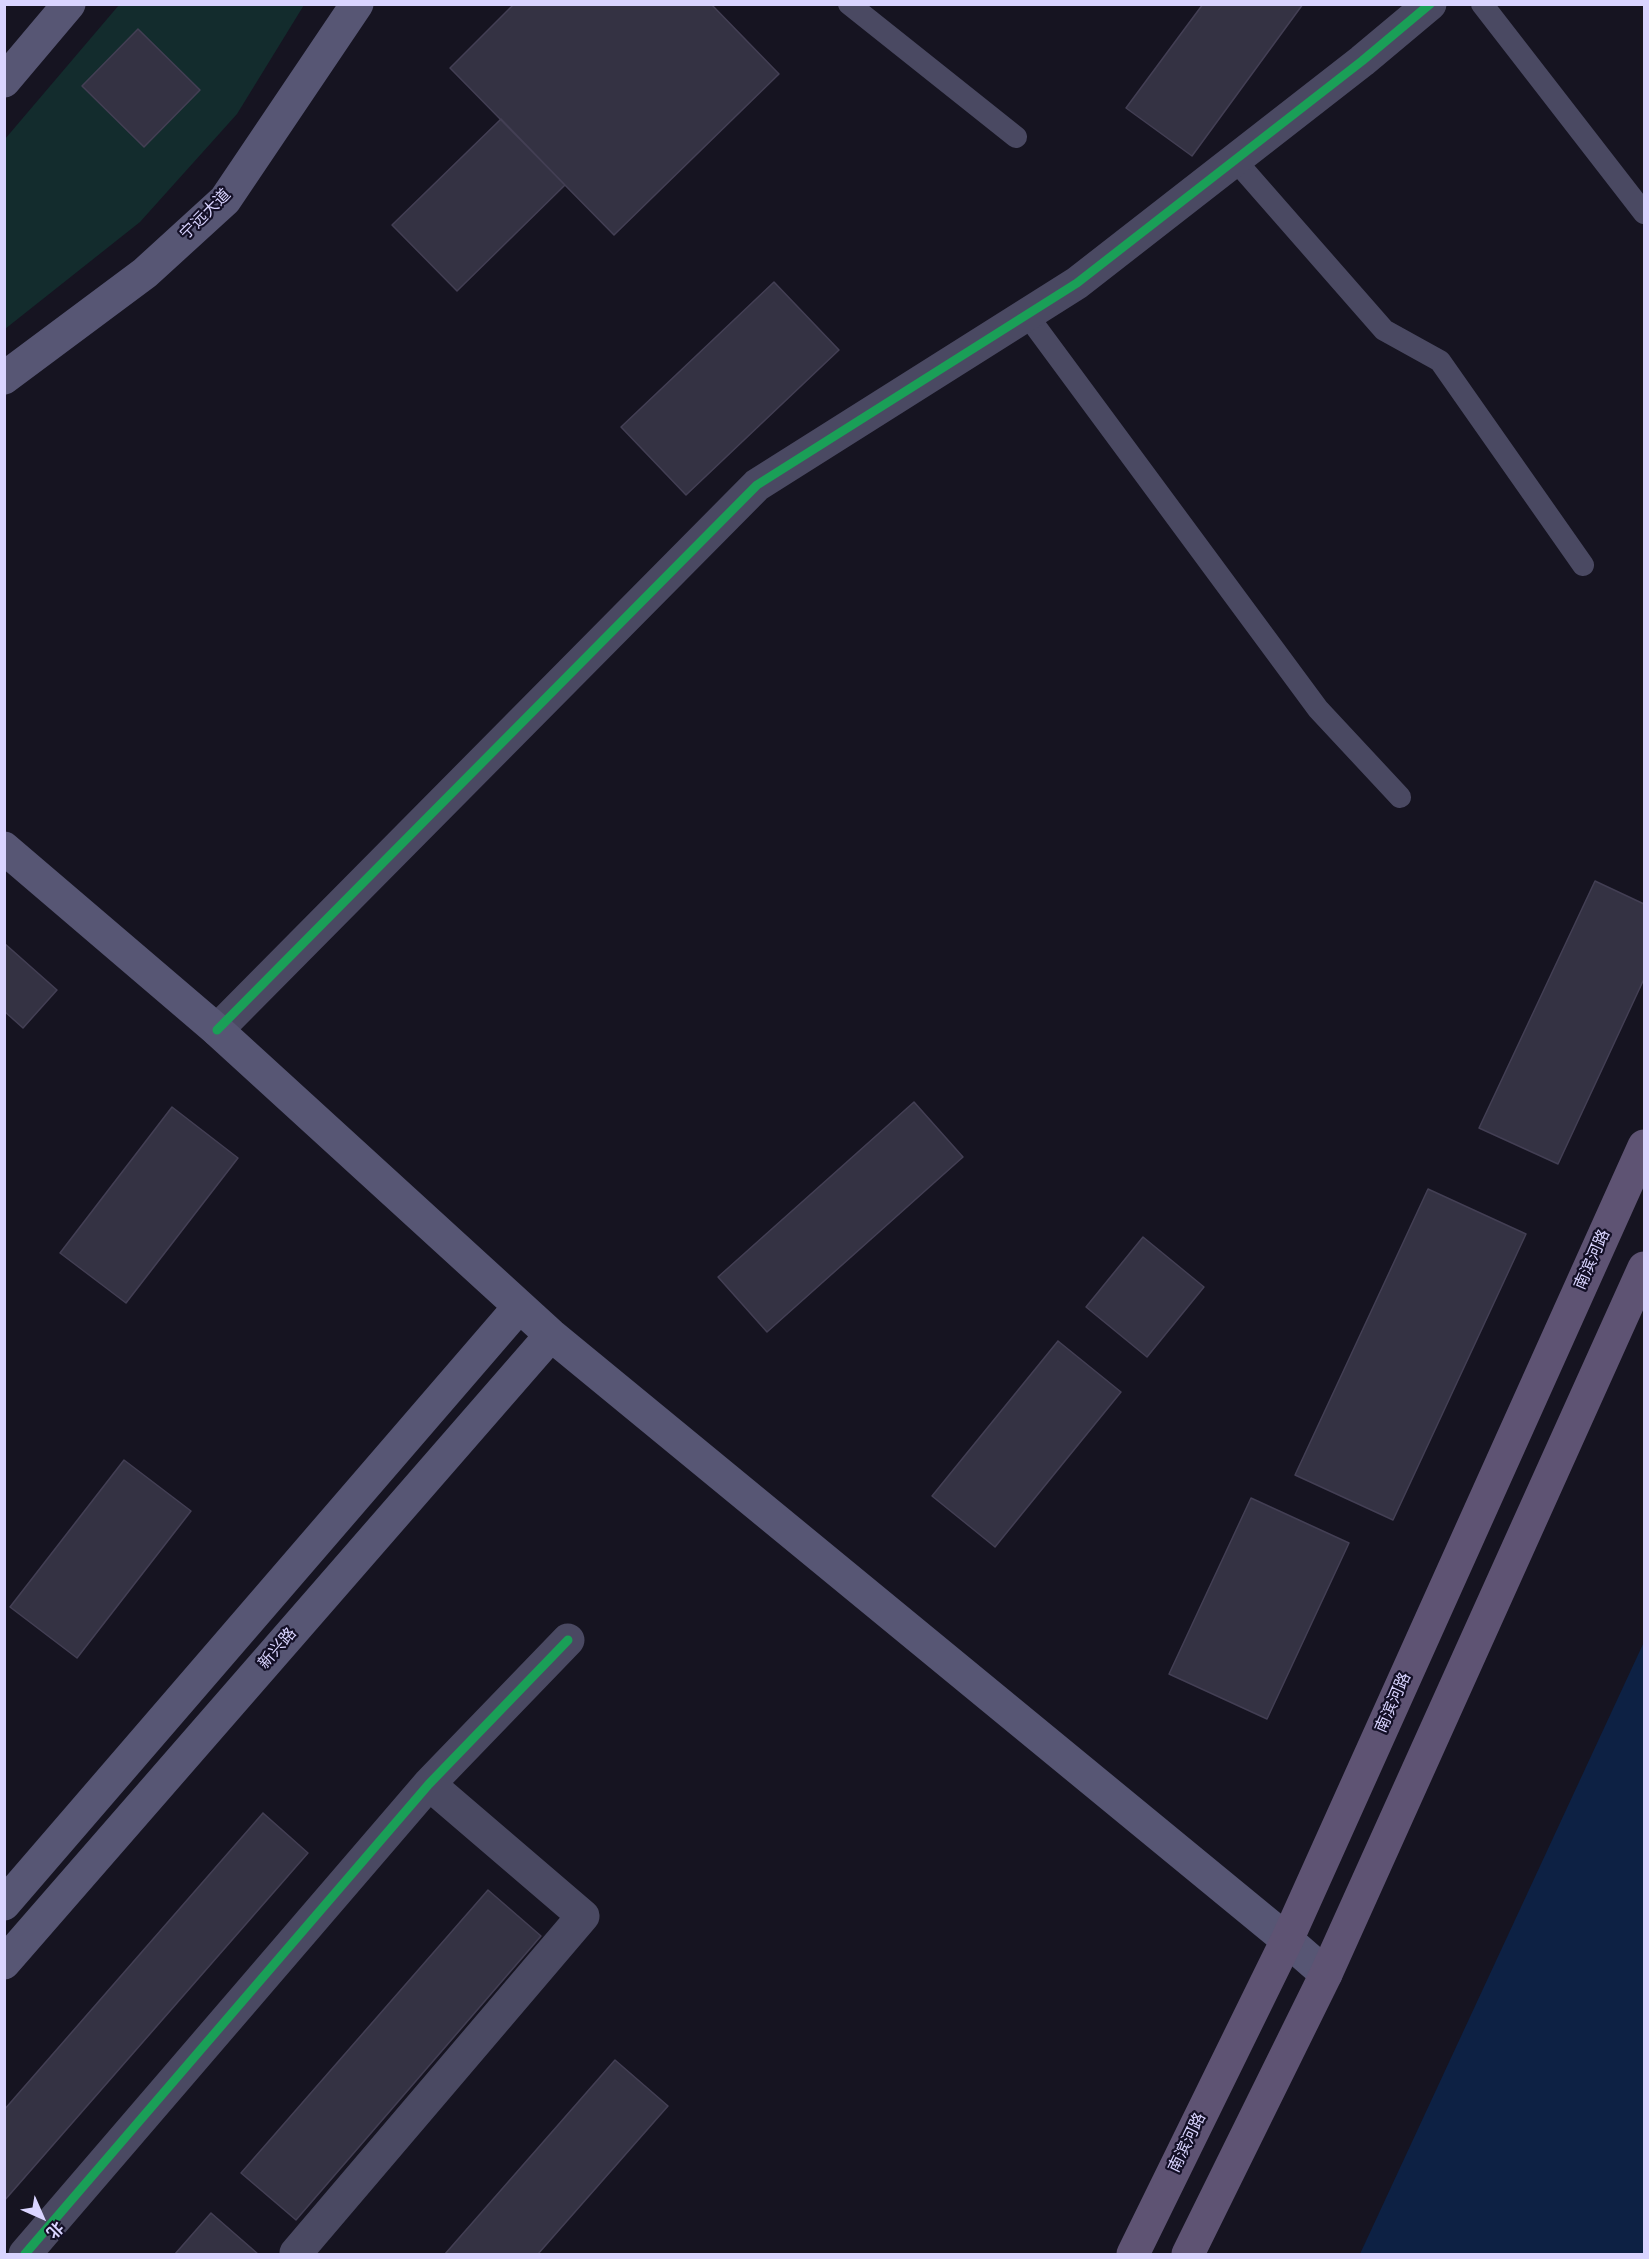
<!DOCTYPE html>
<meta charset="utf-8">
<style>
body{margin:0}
#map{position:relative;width:1649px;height:2259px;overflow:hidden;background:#161421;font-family:"Nunito Sans","Noto Sans SC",sans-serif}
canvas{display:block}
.frame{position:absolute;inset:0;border:6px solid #d9d4ff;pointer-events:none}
.north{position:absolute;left:12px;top:2187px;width:60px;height:60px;-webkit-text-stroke:4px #130f26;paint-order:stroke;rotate:135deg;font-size:16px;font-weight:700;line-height:24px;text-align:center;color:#d9d4ff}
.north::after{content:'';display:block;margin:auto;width:21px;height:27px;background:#d9d4ff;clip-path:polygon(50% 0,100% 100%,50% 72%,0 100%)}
</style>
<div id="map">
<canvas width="1649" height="2259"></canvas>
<div class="frame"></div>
<div class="north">北</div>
</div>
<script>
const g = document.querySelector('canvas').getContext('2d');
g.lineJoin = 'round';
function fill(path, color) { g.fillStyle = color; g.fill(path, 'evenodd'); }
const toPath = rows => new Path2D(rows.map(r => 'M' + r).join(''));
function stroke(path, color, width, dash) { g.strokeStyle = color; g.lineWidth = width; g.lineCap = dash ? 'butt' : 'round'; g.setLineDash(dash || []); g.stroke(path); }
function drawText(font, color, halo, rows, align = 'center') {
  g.font = font + ' "Nunito Sans","Noto Sans SC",sans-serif'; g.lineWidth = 4.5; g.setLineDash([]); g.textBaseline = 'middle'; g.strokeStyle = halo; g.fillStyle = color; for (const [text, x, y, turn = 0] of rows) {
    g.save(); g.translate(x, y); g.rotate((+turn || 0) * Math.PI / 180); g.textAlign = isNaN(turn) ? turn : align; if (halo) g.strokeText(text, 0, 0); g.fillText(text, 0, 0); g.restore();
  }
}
fill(toPath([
 [119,5,304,5,237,114,140,222,5,329,5,139]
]), '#132c2d');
fill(toPath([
 [1644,1642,1644,2254,1360,2254]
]), '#0d2144');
const building = toPath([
 [514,4,711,4,779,74,614,235,450,68,514,4],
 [1203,4,1303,4,1192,156,1126,108,1203,4],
 [138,29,200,90,144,147,82,86,138,29],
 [501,119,565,185,457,291,392,225,501,119],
 [774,282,839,350,686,495,621,427,774,282],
 [1595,881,1644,904,1644,979,1558,1164,1479,1128,1595,881],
 [4,943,57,990,23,1028,4,1011,4,943],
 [914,1102,963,1157,767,1332,718,1277,914,1102],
 [172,1107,238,1158,126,1303,60,1253,172,1107],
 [1428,1189,1526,1234,1393,1520,1295,1475,1428,1189],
 [1143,1237,1204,1287,1147,1357,1086,1307,1143,1237],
 [1058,1341,1121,1392,995,1547,932,1496,1058,1341],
 [124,1460,191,1511,77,1658,10,1607,124,1460],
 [1251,1498,1349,1543,1267,1719,1169,1674,1251,1498],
 [263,1813,308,1853,4,2201,4,2110,263,1813],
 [488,1890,541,1936,296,2220,241,2173,488,1890],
 [615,2060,668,2106,538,2254,445,2254,615,2060],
 [211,2213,258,2254,175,2254,211,2213]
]);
fill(building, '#343243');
stroke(building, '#433f54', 1.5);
stroke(toPath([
 [849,4,1016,137],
 [1482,4,1644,213],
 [1235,160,1384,330,1440,361,1583,565],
 [1027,315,1318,709,1400,797]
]), '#4a4962', 22);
stroke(toPath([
 [217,1030,757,485,1077,283,1362,61,1430,4],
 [25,2254,429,1784,568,1640],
 [298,2254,296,2253,583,1916,429,1784]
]), '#4a4962', 33);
stroke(toPath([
 [4,81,69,4],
 [4,378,145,273,225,200,357,4],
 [4,848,217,1030,551,1335,1287,1940,1326,1974],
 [4,1904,519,1307],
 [4,1963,551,1335]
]), '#575674', 33);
stroke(toPath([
 [1133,2254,1287,1940,1644,1146],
 [1188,2254,1326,1974,1644,1268]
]), '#5e5373', 33);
stroke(toPath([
 [217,1030,757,485,1077,283,1362,61,1430,4],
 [25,2254,429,1784,568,1640]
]), '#1a9f57', 9);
drawText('16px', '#d9d4ff', '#130f26', [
 ["宁远大道",206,215,-45],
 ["南滨河路",1593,1260,-66],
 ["新兴路",278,1649,-49],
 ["南滨河路",1394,1703,-66],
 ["南滨河路",1188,2143,-64]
]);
</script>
